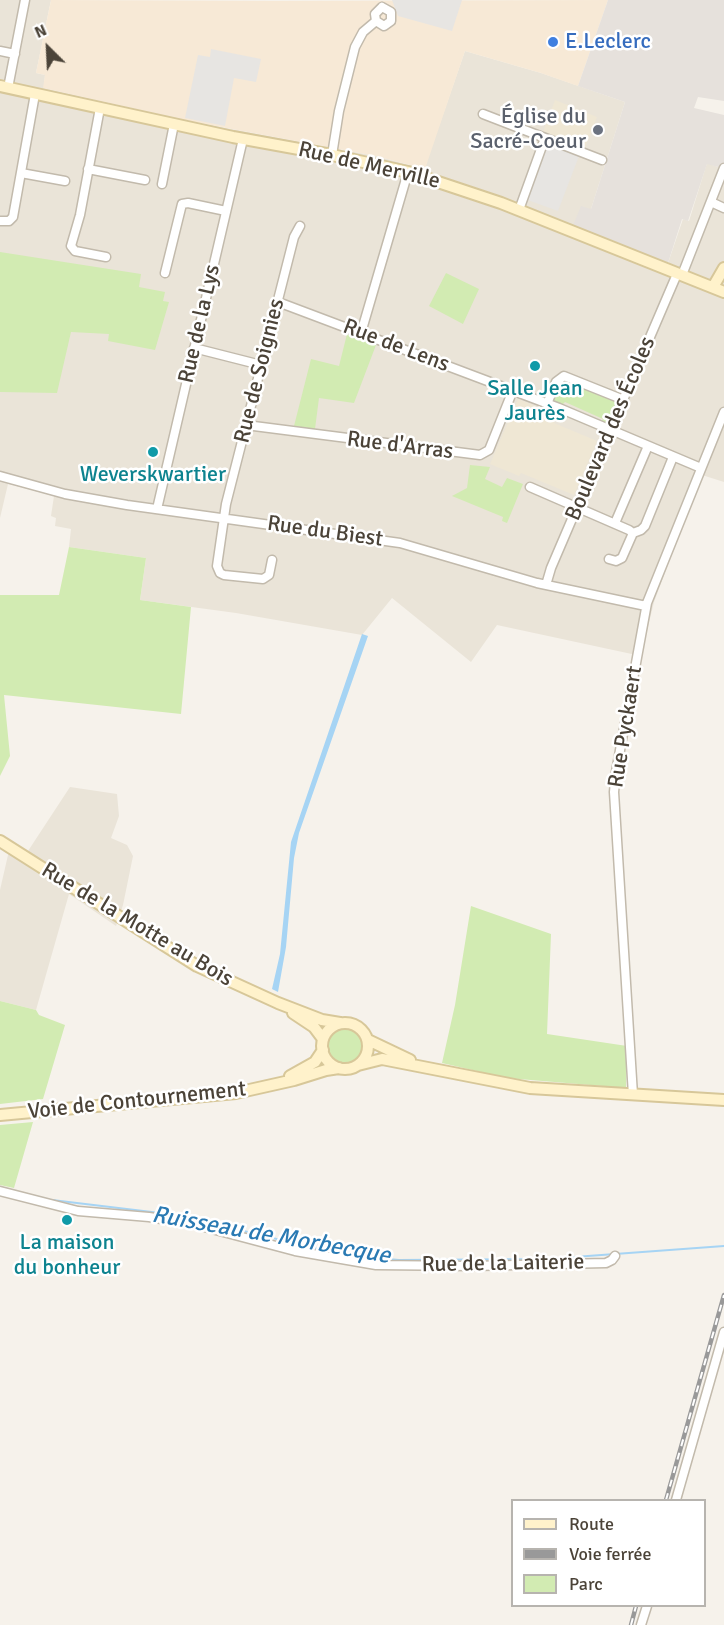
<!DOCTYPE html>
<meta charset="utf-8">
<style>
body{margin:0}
#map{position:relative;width:724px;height:1625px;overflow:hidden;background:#f6f2eb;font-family:Signika,sans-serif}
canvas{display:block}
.legend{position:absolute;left:511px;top:1499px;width:195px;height:108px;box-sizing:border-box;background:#fff;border:2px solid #b7b4af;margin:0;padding:8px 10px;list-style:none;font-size:18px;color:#4b4338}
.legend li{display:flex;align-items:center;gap:12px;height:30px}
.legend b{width:30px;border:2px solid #b7b4af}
.north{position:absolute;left:18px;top:18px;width:60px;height:60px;-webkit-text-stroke:4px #fff;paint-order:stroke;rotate:336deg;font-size:16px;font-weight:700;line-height:24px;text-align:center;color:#4b4338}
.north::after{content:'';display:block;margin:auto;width:21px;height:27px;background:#4b4338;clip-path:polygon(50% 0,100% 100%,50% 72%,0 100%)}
</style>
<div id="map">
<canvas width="724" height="1625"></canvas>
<ul class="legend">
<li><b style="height:8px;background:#fff2cb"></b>Route</li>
<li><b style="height:8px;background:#999"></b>Voie ferrée</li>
<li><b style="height:16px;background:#d2ebb2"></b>Parc</li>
</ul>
<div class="north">N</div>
</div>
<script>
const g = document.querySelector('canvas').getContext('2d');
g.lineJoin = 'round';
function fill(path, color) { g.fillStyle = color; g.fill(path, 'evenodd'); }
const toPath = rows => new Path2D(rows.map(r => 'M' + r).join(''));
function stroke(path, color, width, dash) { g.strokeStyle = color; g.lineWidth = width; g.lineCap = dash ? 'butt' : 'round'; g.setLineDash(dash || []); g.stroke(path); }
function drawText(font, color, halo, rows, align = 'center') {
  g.font = font + ' Signika,sans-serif'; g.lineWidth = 5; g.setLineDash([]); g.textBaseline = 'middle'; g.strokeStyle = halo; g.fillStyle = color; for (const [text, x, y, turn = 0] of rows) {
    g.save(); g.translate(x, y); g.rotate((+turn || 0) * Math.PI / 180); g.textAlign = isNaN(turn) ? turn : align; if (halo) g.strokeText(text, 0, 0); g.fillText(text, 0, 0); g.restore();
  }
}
fill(toPath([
 [0,0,51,0,36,73,45,75,44,88,184,120,376,156,424,169,465,51,541,73,625,102,591,209,668,263,683,219,689,221,707,163,721,168,724,162,724,482,702,475,654,602,641,656,497,625,471,662,392,598,362,635,236,613,140,600,146,558,69,547,71,529,55,526,56,518,51,516,54,496,8,484,0,518],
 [70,787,117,794,119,816,111,838,127,845,133,856,123,905,116,926,69,894,36,1010,0,1001,0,890,8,855,17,845,28,851]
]), '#eae4d8');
fill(toPath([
 [51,0,275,1,608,0,578,86,541,73,465,51,425,169,376,156,184,120,43,88,45,75,36,73]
]), '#f7e9d6');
fill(toPath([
 [608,0,724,0,724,101,698,97,694,108,724,115,724,162,722,168,707,164,688,221,682,219,668,263,572,228,581,206,591,209,625,102,578,86]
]), '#e6e1dc');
fill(toPath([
 [555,100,597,117,585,148,543,132],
 [518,399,557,415,554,423,597,441,574,495,521,473,519,476,490,464]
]), '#efe7d4');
fill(toPath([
 [0,252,141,274,139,287,165,292,163,301,169,302,155,350,108,341,109,334,71,332,57,393,0,392],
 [446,273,479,289,463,324,429,306],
 [347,334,376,345,354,403,319,398,315,429,294,426,311,359,339,366],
 [561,379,616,401,617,405,609,423,600,423,603,419,565,402,561,406,553,402,553,398],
 [470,465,490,467,485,479,502,487,507,478,523,484,507,523,502,521,503,517,452,496,467,488],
 [69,547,146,558,140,600,191,607,181,714,4,695,10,756,0,776,0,595,59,595],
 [471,906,551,934,547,1034,627,1046,626,1088,507,1078,442,1063,455,1005],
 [0,1001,36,1010,39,1015,65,1025,43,1099,0,1104],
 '327 1046a19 19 0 1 1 38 0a19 19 0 1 1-38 0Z',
 [33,1122,14,1188,0,1185,0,1125]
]), '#d2ebb2');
fill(toPath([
 [392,0,462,0,452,31,398,16],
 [211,49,261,59,256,82,234,78,225,126,185,118,198,55,210,57],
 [547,144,579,156,558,211,525,199]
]), '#e7e5e2');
fill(toPath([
 [362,634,368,636,299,833,294,858,286,947,278,992,272,989,280,954,291,842]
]), '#a6d4f4');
stroke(toPath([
 [52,1200,160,1213,198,1220,343,1255,399,1260,547,1259,724,1246]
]), '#a6d4f4', 2);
const street = toPath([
 [376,21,384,26,391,21,391,12,382,7],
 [376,21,375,14,382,7],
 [0,51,15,54],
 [8,88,25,0],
 [100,108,80,215,71,246,75,251,106,257],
 [483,114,602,160],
 [332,155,339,111,355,47,363,32,376,21],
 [88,169,145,180],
 [21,173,65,181],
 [162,184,174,124],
 [711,202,724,208],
 [519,210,545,138],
 [0,221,9,221,13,217,35,94],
 [165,273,182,204,188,203,226,211],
 [682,275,724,168],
 [278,302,559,408,701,468],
 [361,333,408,172],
 [194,348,261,365],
 [547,404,556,382,564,376,624,400],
 [246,425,480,455,489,450,513,390],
 [0,476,65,494,127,505,400,543,537,583,646,606],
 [530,487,629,530,633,533],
 [157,509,243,139],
 [615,523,648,446],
 [609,559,616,561,622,558,633,533,641,530,645,526,673,457],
 [272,560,269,575,263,579,224,575,220,573,217,566,226,504,294,237,300,226],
 [546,585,551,568,677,274],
 [633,1095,614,792,616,772,647,603,724,412],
 [0,1191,78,1211,149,1217,193,1224,295,1251,376,1265,471,1266,606,1263,612,1260,615,1256],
 [676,1500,724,1332],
 [641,1625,647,1606]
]);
const secondary = toPath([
 [0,86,233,137,332,155,408,172,501,203,724,292],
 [713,287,724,268],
 [0,841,197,966,278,1003,322,1020,340,1023],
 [293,1013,314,1027,323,1039],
 '322 1046a23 23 0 1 1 46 0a23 23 0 1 1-46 0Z',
 [368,1040,410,1060],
 [358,1065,382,1059,530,1088,724,1100],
 [290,1076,315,1062,323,1050],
 [0,1115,236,1093,294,1080,326,1070,339,1068]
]);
stroke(street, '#c2baac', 11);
stroke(secondary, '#d7c799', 14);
stroke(street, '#fff', 8);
stroke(secondary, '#fff2cb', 10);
const rail = toPath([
 [666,1500,724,1295],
 [631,1625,636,1606]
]);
stroke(rail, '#999', 4.5);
stroke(rail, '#fff', 2, [7]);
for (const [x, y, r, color] of [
 [553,42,6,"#3f7fe0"],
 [598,130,6,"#6b7280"],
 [535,366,6,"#0f9aa8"],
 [153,452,6,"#0f9aa8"],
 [67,1220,6,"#0f9aa8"]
]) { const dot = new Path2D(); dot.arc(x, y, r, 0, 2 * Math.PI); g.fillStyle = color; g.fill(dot); stroke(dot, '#fff', 2); }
drawText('22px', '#366cbe', '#fff', [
 ["E.Leclerc",565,42]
], 'left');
drawText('22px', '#5b616d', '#fff', [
 ["Église du",586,117],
 ["Sacré-Coeur",586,142]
], 'right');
drawText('22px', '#4b4338', '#fff', [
 ["Rue de Merville",369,166,13],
 ["Rue de la Lys",200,324,-77],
 ["Rue de Lens",396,346,21],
 ["Rue de Soignies",260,371,-76],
 ["Boulevard des Écoles",611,429,-67],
 ["Rue d'Arras",400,446,7],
 ["Rue du Biest",325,532,8],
 ["Rue Pyckaert",626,727,-81],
 ["Rue de la Motte au Bois",137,925,31],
 ["Voie de Contournement",137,1101,-6],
 ["Rue de la Laiterie",503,1264,-1]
]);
drawText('22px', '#0d838f', '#fff', [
 ["Salle Jean",535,389],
 ["Jaurès",535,414],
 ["Weverskwartier",153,475],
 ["La maison",67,1243],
 ["du bonheur",67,1268]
]);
drawText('italic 24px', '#2a7ab3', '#fff', [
 ["Ruisseau de Morbecque",271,1236,10]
]);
</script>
